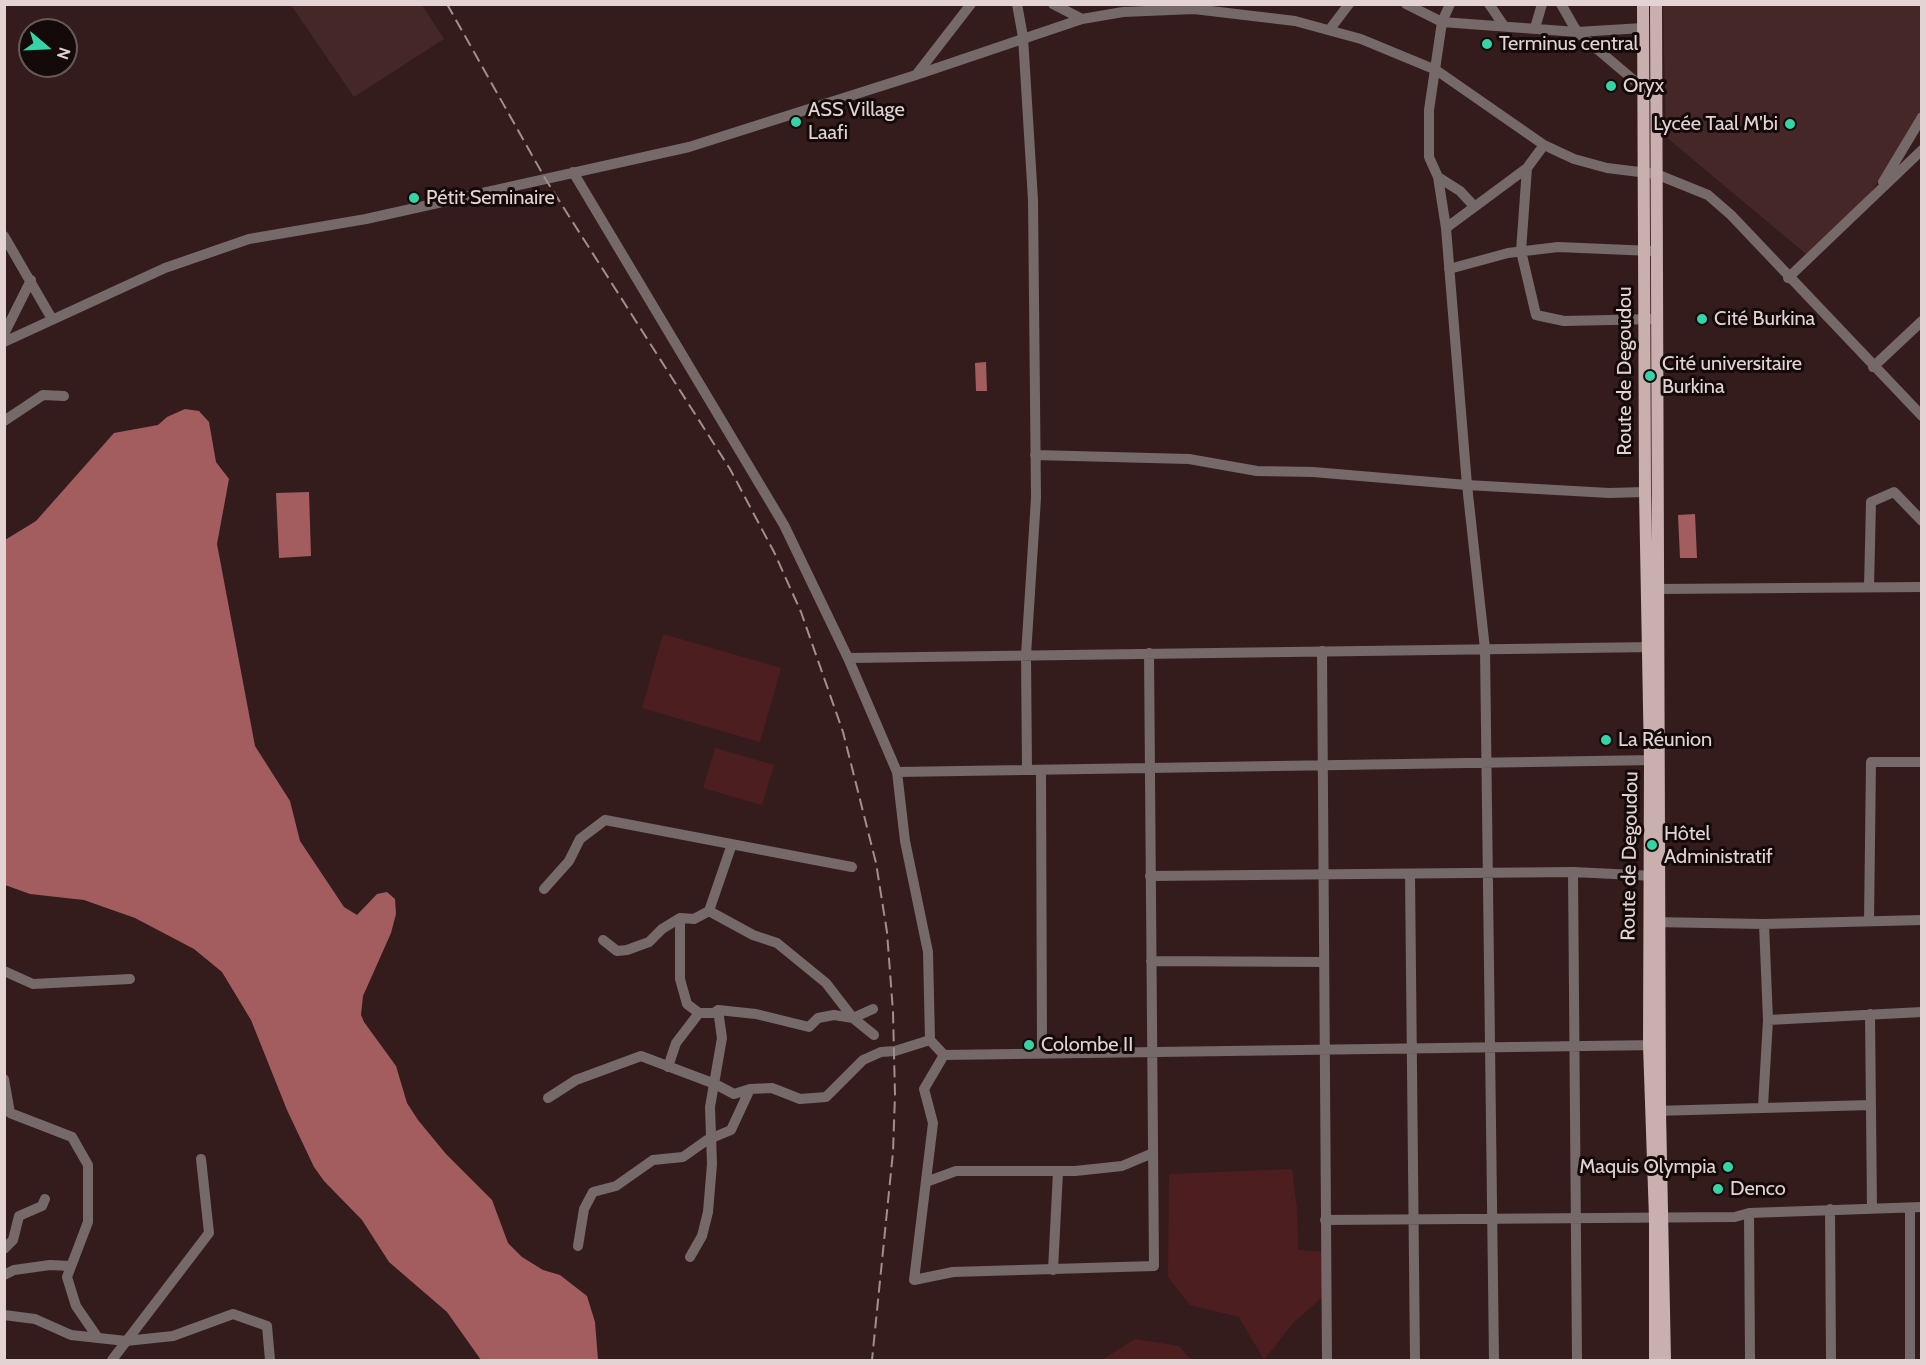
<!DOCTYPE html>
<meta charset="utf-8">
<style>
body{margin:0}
#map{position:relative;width:1926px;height:1365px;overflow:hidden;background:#341c1d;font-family:Cabin,sans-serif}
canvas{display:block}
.frame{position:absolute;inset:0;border:6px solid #e4d3d3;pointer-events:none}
.north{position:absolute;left:18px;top:18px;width:60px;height:60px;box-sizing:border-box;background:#140a0a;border:2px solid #675a5a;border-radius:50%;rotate:109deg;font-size:16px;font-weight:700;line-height:24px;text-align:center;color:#e4d3d3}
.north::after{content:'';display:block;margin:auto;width:21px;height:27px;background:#35d4a7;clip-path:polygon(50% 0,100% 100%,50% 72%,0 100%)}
</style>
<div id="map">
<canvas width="1926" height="1365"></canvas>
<div class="frame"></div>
<div class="north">N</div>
</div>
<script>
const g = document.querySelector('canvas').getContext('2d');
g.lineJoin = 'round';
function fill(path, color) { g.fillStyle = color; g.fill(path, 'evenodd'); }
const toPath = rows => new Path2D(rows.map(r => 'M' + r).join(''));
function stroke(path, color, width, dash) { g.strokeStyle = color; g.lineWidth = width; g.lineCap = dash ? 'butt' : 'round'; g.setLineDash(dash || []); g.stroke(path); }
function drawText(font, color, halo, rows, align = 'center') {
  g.font = font + ' Cabin,sans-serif'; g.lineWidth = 6; g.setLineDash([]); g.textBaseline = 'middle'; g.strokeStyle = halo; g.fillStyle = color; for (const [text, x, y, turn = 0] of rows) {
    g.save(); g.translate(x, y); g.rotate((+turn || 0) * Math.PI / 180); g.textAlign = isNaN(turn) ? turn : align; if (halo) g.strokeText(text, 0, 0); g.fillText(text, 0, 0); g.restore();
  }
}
fill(toPath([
 [291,5,422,5,444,39,354,97],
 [1663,5,1921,5,1921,110,1869,196,1806,254,1666,137]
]), '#452728');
fill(toPath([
 [663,634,781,668,760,742,642,708],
 [715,748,774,765,762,805,703,788],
 [1292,1169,1297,1208,1298,1250,1326,1252,1326,1294,1293,1323,1264,1360,1239,1317,1190,1305,1168,1277,1169,1174],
 [1135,1339,1179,1346,1191,1360,1102,1360]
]), '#4d1e20');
fill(toPath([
 [986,362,987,391,976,391,975,363],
 [185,409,199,411,209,422,216,462,229,479,217,544,255,746,290,801,300,841,344,907,357,915,377,894,387,892,395,899,396,914,391,933,363,996,361,1015,364,1022,396,1066,407,1103,418,1120,446,1154,492,1200,508,1243,522,1257,543,1270,560,1275,587,1296,595,1322,598,1360,481,1360,447,1312,389,1262,362,1220,324,1181,314,1167,287,1110,251,1020,222,972,194,949,135,918,84,900,30,894,5,885,5,540,36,521,114,433,158,425,167,417],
 [309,492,311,556,279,558,276,493],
 [1695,514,1697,558,1680,558,1678,515]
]), '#a35d5f');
stroke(toPath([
 [1017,4,1023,37,1033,200,1036,498,1026,655,1027,770],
 [1053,4,1082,19],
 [1406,4,1442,22,1577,32,1656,99],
 [1450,4,1442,22,1429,110,1429,157,1438,177,1446,228,1467,485,1485,649,1494,1360],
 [1489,4,1504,26],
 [1561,4,1577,32,1643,28],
 [1535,28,1542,4],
 [1330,29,1349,4],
 [916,75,971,4],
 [1527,168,1521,251,1536,315,1564,321,1656,319],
 [573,172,784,525,848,658,897,772,905,841,928,952,930,1040,944,1055,1656,1045],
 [1438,177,1460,191,1474,206],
 [1883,182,1922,117],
 [1446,228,1527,168,1544,145],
 [4,236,52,319],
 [1449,269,1508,253,1558,247,1652,251],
 [1788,278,1922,150],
 [4,334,31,280],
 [4,342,165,268,249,239,366,219,689,147,916,75,1082,19,1123,12,1194,9,1295,21,1361,39,1436,70,1544,145,1574,159,1607,168,1656,174,1708,195,1731,215,1922,416],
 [1873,367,1922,321],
 [4,421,43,395,64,396],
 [1035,455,1189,459,1257,471,1313,472,1467,485,1609,493,1645,492],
 [1869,587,1871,502,1894,492,1922,521],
 [1658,589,1922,587],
 [1322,651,1327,1360],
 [848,658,1655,647],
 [1041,770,1042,1053],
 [897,772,1656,760],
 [1573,872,1577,1360],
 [1410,874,1415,1360],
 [1150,876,1573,872,1655,876],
 [544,889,569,861,580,839,605,820,852,867],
 [709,911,732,844],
 [680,918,680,979,687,1004,699,1013,714,1013,718,1010,756,1014,809,1027,818,1018,834,1015,853,1018,873,1009],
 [1869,921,1871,762,1922,762],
 [1651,922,1764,924,1922,920],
 [603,940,617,951,627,950,649,942,662,929,680,918,694,919,709,911,753,935,777,943,826,983,853,1018,874,1035],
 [1151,961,1324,962],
 [4,971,33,984,130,979],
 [1870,1014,1872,1208],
 [1768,1020,1922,1012],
 [944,1055,924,1089,933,1123,914,1280,953,1272,1154,1266,1149,653],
 [668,1067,676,1043,699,1013],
 [4,1079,10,1113,72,1137,88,1165,88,1222,67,1277,76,1306,98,1338],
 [548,1098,576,1080,641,1056,715,1084,734,1094,750,1089],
 [1763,1106,1768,1020,1764,924],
 [1654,1111,1871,1105],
 [926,1182,956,1171,1075,1171,1122,1166,1153,1153],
 [1910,1208,1910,1360],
 [1830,1209,1831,1360],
 [1749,1213,1750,1360],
 [1325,1220,1735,1217,1749,1213,1922,1207],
 [578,1246,584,1209,593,1192,616,1186,653,1160,683,1157,707,1140,731,1130,750,1089,772,1088,800,1099,826,1097,863,1060,881,1052,895,1051,930,1040],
 [4,1249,13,1240,19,1216,42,1206,45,1199],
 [690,1257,702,1236,708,1212,712,1164,710,1107,722,1038,718,1010],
 [1053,1270,1058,1172],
 [4,1275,14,1270,50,1265,71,1266],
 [4,1315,35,1319,71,1335,126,1341,173,1336,233,1314,267,1326,270,1360],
 [112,1360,209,1233,201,1159]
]), '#766969', 10);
stroke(toPath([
 [1643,4,1645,492,1650,761,1649,1045,1655,1218,1655,1360],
 [1656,4,1660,1111,1665,1360]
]), '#c9afae', 12);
stroke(toPath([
 [447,4,546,180,730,469,774,552,801,612,843,732,876,863,887,932,893,1012,895,1095,893,1152,872,1360]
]), '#a18e8e', 2, [12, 6]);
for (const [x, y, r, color] of [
 [1487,44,6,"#35d4a7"],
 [1611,86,6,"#35d4a7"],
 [796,122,6,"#35d4a7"],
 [1790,124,6,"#35d4a7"],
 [414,198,6,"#35d4a7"],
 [1702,319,6,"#35d4a7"],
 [1650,376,6,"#35d4a7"],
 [1606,740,6,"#35d4a7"],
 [1652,845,6,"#35d4a7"],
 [1029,1045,6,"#35d4a7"],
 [1728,1167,6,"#35d4a7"],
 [1718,1189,6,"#35d4a7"]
]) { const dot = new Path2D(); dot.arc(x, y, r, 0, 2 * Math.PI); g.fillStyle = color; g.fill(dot); stroke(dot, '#140a0a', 2); }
drawText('20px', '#e4d3d3', '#140a0a', [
 ["Terminus central",1499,44],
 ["Oryx",1623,86],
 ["ASS Village",808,110],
 ["Laafi",808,133],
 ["Lycée Taal M'bi",1778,124,"right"],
 ["Pétit Seminaire",426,198],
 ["Cité Burkina",1714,319],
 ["Cité universitaire",1662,364],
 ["Burkina",1662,387],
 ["La Réunion",1618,740],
 ["Hôtel",1664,834],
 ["Administratif",1664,857],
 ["Colombe II",1041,1045],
 ["Maquis Olympia",1716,1167,"right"],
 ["Denco",1730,1189]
], 'left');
drawText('20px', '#e4d3d3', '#140a0a', [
 ["Route de Degoudou",1625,371,-90],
 ["Route de Degoudou",1630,856,-89]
]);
</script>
